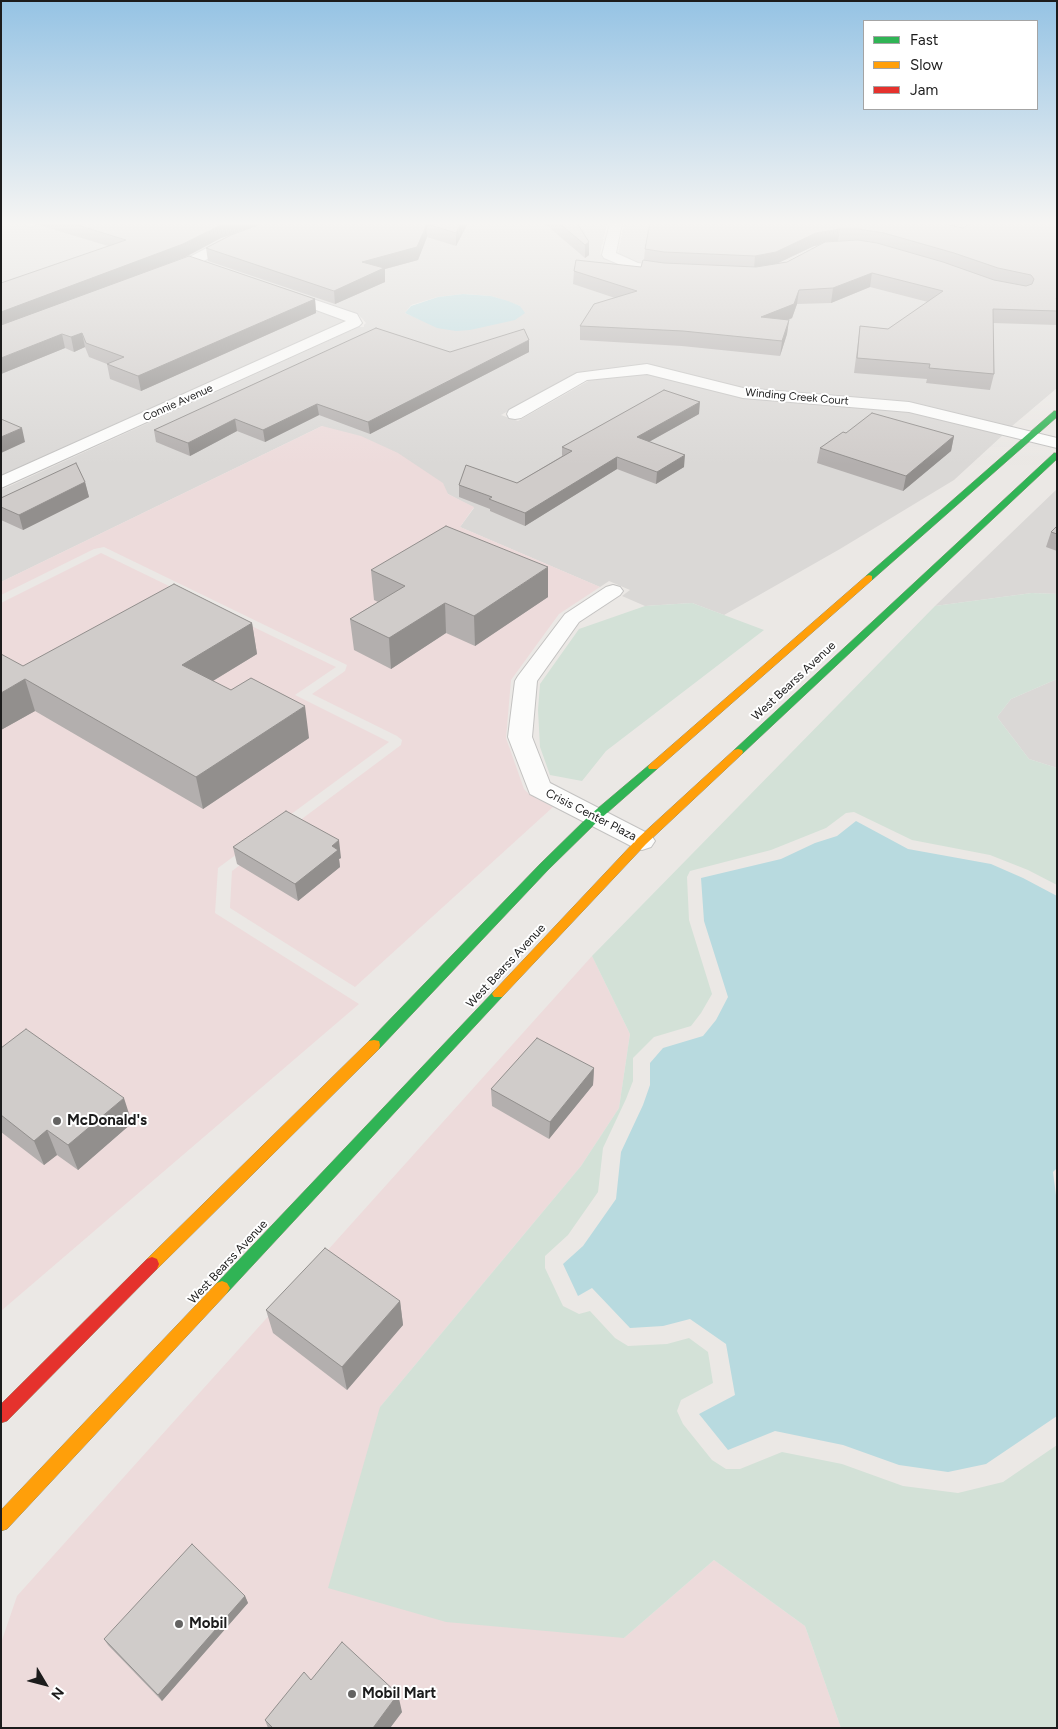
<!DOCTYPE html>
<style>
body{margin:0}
#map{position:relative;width:1058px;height:1729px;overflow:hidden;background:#ebe8e5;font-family:Figtree,sans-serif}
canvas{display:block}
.frame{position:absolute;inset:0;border:2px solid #1c1c1c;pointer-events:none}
.legend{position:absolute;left:863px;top:20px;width:175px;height:90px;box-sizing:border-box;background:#fff;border:1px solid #a4a4a4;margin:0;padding:6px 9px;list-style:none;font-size:15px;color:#1c1c1c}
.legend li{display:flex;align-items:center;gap:10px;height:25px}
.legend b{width:25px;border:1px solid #a4a4a4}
.north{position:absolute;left:20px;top:1659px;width:50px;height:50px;-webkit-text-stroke:4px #fff;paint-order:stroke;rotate:127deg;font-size:14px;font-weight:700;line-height:20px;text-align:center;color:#1c1c1c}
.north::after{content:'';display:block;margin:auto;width:18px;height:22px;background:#1c1c1c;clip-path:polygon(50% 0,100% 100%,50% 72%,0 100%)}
</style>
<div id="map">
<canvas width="1058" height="1729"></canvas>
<div class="frame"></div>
<ul class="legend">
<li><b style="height:6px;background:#30b455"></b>Fast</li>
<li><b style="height:6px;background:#ff9f0a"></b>Slow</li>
<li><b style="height:6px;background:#e5322d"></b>Jam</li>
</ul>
<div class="north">N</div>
</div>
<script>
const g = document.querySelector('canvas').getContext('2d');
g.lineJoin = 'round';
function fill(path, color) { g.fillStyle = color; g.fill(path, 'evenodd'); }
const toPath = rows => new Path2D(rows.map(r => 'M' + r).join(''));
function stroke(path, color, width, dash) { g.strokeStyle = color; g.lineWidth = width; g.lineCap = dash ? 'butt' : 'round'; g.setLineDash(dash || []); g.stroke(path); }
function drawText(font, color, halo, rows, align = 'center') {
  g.font = font + ' Figtree,sans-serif'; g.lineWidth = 4; g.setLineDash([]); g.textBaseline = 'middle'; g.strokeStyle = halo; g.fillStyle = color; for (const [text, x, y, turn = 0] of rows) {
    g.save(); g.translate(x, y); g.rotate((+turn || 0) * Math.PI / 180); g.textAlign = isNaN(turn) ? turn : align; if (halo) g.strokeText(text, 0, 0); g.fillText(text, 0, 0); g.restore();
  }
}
fill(toPath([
 [1,223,21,223,31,227,42,223,271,223,184,261,1,329],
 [366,223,607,223,600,254,629,268,755,278,836,245,811,249,771,269,640,264,618,254,624,223,897,223,1057,261,1057,388,1011,427,912,403,745,389,643,365,574,374,501,415,518,421,590,380,647,373,739,396,908,411,1003,435,954,480,840,549,724,615,692,603,645,606,622,596,630,590,609,581,600,587,460,527,474,508,322,426,1,582,1,490,359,327,364,327,364,325,366,323,358,314,202,262,234,244],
 [463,294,491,296,520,306,419,319,405,313,411,305,438,297],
 [191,267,343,319,344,322,1,476,1,339],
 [1057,489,1057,594,1032,593,935,606],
 [1057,679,1057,768,1029,759,997,717,1011,699]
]), '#dad8d6');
fill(toPath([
 [322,426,361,436,398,453,443,483,448,494,474,507,460,527,600,587,559,614,511,680,506,738,524,789,530,795,553,807,355,987,230,908,232,871,401,745,402,740,397,736,312,694,345,671,347,665,104,547,94,549,1,595,1,582],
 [101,553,336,667,295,695,389,742,218,868,215,913,359,1004,1,1311,1,603],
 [592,956,630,1034,619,1108,581,1166,380,1407,624,1638,714,1560,805,1626,841,1728,1,1728,1,1643,17,1596]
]), '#eddbdb');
fill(toPath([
 [1032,593,1057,594,1057,679,1011,699,997,717,1029,759,1057,768,1057,885,1028,870,990,855,912,840,854,812,846,813,826,828,771,850,690,871,687,877,689,920,712,994,701,1013,691,1026,654,1037,633,1058,633,1081,626,1099,603,1148,598,1192,568,1235,545,1256,545,1268,563,1306,579,1314,590,1311,615,1338,628,1346,667,1344,689,1338,708,1352,713,1383,681,1400,677,1411,683,1424,712,1460,726,1469,740,1469,782,1452,842,1464,903,1486,958,1493,1003,1482,1057,1445,1057,1728,841,1728,805,1626,714,1560,624,1638,446,1622,328,1588,380,1407,581,1166,619,1108,630,1034,592,956,935,606],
 [692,603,764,630,606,751,582,781,550,775,540,747,538,710,540,684,579,629,645,606]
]), '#d3e1d7');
fill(toPath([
 [463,294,491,296,508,301,520,306,525,313,515,320,470,330,456,331,437,328,405,313,411,306,438,297],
 [856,821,908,849,991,864,1023,878,1057,896,1057,1168,1053,1172,1057,1203,1057,1416,986,1464,948,1472,899,1465,843,1445,775,1431,728,1450,699,1414,735,1395,726,1344,690,1319,663,1326,630,1328,592,1288,578,1296,563,1264,583,1246,616,1199,621,1152,643,1105,650,1085,650,1063,663,1048,703,1036,716,1020,728,997,704,921,701,878,781,859,815,843,837,836]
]), '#b8dadf');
const street = toPath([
 [25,223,38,223,32,227,26,226,25,223],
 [270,223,288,223,287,226,232,246,196,265,170,275,165,276,158,272,160,269,186,259,222,240,270,223],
 [610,223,622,223,616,253,638,263,673,268,675,271,673,274,668,275,635,271,604,258,602,255,610,223],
 [283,289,357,314,362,323,359,326,1,488,1,476,346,321,278,296,276,293,278,290,283,289],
 [647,364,743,388,909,402,1057,438,1057,448,909,412,743,398,647,374,587,380,521,418,515,419,509,418,507,414,509,410,577,373,647,364],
 [613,585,620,587,623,591,620,595,579,622,537,681,532,737,550,783,651,835,655,841,651,847,642,850,633,847,530,794,508,737,515,681,518,676,565,614,606,587,613,585]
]);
const fast = toPath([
 [1054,411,1057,411,1057,417,872,580,866,580,866,576,1054,411],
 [1054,453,1057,453,1057,459,742,754,734,754,733,752,734,750,1054,453],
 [653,764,657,765,658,767,657,769,599,820,548,870,379,1049,374,1050,369,1049,368,1045,369,1041,540,864,591,814,649,765,653,764],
 [498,989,502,991,504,994,502,997,227,1293,222,1295,217,1293,214,1288,217,1283,494,991,498,989]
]);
const slow = toPath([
 [869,575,872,576,872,580,657,769,649,769,648,767,649,765,866,576,869,575],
 [738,749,742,750,743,752,742,754,646,844,502,997,494,997,492,994,494,991,638,838,734,750,738,749],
 [374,1040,379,1041,380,1045,379,1049,157,1269,152,1271,147,1269,145,1264,147,1259,369,1041,374,1040],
 [222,1281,227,1283,230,1288,227,1293,7,1529,1,1531,1,1510,217,1283,222,1281]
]);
const jam = toPath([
 [152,1257,157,1259,159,1264,157,1269,7,1421,1,1423,1,1404,147,1259,152,1257]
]);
stroke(street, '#c3c2c1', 2);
stroke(fast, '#95937d', 1);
stroke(slow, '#95937d', 1);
stroke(jam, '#95937d', 1);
fill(street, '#fcfcfb');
fill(fast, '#30b455');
fill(slow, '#ff9f0a');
fill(jam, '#e5322d');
fill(toPath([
 [38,223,468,223,456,246,427,237,418,260,385,269,385,282,335,304,208,261,206,248,231,235,221,238,186,257,315,299,316,313,141,391,110,379,107,364,89,357,85,347,74,352,65,348,1,374,108,246,39,225],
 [544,223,577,223,589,255,585,258],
 [650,223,963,228,1057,223,1057,325,993,323,994,374,990,390,926,383,927,379,854,373,860,326,888,329,928,302,870,287,831,303,797,304,792,318,789,320,787,334,780,356,682,346,580,340,580,326,615,298,573,284,574,271,641,267,644,260,645,249],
 [820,245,787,262,778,263,814,246],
 [450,352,529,352,370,434,319,415,265,442,237,431,190,456,156,442,154,430],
 [699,414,649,442,684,467,656,484,617,469,525,526,490,511,490,509,459,497,459,485,517,483,562,456,562,447],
 [846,433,954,436,951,451,903,491,817,463,820,448],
 [85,482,89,497,23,530,1,520,1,498],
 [1057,526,1057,551,1046,547,1051,532],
 [371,570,548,597,475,646,446,633,391,669,354,650,350,619,378,602,374,600],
 [252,623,257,654,213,681,309,738,203,809,35,711,1,730,23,666],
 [233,847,341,858,339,859,340,867,298,901,237,864],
 [1,1048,132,1123,78,1170,57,1155,44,1165,1,1132],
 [594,1068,593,1085,549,1139,492,1106,491,1089],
 [400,1301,403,1325,347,1390,273,1333,266,1310],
 [245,1596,248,1603,162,1701,108,1645,104,1639],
 [311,1680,402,1712,390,1728,268,1728,265,1720]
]), '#b3afae');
fill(toPath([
 [227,223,265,223,221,238,185,257,1,327,1,312],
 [461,223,468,223,456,246,456,233],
 [427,224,427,237,418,260,385,269,385,282,335,304,334,291,362,262],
 [840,229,838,242,814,246,774,265,754,269,755,256,816,233],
 [589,242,589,255,585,258,585,245],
 [872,273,870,287,831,303,833,288],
 [799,290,797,304,792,318,760,331,761,317],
 [315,299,316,313,141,391,138,376],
 [789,320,787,334,780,356,782,341],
 [82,333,85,347,74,352,71,337],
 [62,334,65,348,1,374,1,358],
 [529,340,529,352,370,434,368,422],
 [700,402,699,414,636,449,637,437],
 [317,404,319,415,265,442,263,430],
 [235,419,237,431,190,456,188,443],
 [22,428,25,442,1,453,1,437],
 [954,436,951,451,903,491,906,476],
 [685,455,684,467,656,484,657,472],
 [617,457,617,469,525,526,525,513],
 [85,482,89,497,23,530,19,515],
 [548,567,548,597,475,646,474,616],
 [445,603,446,633,391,669,389,638],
 [252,623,257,654,188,696,182,665],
 [25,679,35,711,1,730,1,693],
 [305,706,309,738,203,809,196,777],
 [339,840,341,858,339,859,340,867,298,901,295,884,332,846],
 [594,1068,593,1085,549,1139,550,1122],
 [124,1098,132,1123,78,1170,68,1145],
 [47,1130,57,1155,44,1165,34,1141],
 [400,1301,403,1325,347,1390,342,1367],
 [245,1596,248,1603,162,1701,158,1695],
 [398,1694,402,1712,390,1728,373,1728]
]), '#928f8d');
const building = toPath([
 [71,223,227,223,219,226,183,244,1,312,1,283,126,240,71,223],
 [264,223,461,223,456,233,427,224,417,247,362,262,384,268,334,291,206,248,231,235,264,223],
 [559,223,577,223,589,242,585,245,559,223],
 [650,223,941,223,963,228,970,223,1057,223,1057,298,1056,298,1057,300,1057,311,993,309,994,374,929,368,930,364,857,358,860,326,888,329,943,291,872,273,833,288,799,290,794,304,761,317,789,320,782,341,683,331,580,326,594,304,637,291,574,271,576,260,641,267,643,260,664,263,756,267,787,262,825,242,858,240,877,243,943,262,994,280,1026,286,1032,284,1034,279,1031,275,998,268,954,253,884,233,858,229,840,229,816,233,776,252,755,256,664,252,645,249,650,223],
 [189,256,315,299,138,376,107,364,124,357,86,343,82,333,71,337,62,334,1,358,1,325,189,256],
 [376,328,450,352,524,329,529,340,368,422,317,404,263,430,235,419,188,443,154,430,376,328],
 [664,390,700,402,637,437,685,455,657,472,617,457,525,513,489,499,492,497,459,485,466,465,517,483,572,451,562,447,664,390],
 [872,413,954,436,906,476,820,448,843,432,846,433,872,413],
 [1,419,22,428,1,437,1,419],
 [76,463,85,482,19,515,1,507,1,498,76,463],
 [446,526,548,567,474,616,445,603,389,638,350,619,405,586,371,570,446,526],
 [1057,526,1057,534,1051,532,1057,526],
 [174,584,252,623,182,665,231,690,251,678,305,706,196,777,25,679,1,693,1,654,23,666,174,584],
 [286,811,339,840,332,846,338,850,295,884,233,847,286,811],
 [26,1029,124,1098,68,1145,47,1130,34,1141,1,1115,1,1048,26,1029],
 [537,1038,594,1068,550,1122,491,1089,537,1038],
 [325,1248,400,1301,342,1367,266,1310,325,1248],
 [192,1544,245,1596,158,1695,104,1639,192,1544],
 [342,1642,398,1694,373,1728,273,1728,265,1720,304,1672,311,1680,342,1642]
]);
fill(building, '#d0ccca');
stroke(building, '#928f8d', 1);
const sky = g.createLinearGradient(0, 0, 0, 465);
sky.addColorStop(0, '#95c3e4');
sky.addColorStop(0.48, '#f6f5f3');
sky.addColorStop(1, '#f6f5f300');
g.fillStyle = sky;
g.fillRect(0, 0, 1058, 465);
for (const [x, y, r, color] of [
 [57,1121,5,"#646362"],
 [179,1624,5,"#646362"],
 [352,1694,5,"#646362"]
]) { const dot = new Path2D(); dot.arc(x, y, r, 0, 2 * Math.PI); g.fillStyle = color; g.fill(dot); stroke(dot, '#fff', 2); }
drawText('11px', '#1c1c1c', '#fff', [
 ["Winding Creek Court",797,397,5],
 ["Connie Avenue",178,403,-24]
]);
drawText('12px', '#1c1c1c', '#fff', [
 ["West Bearss Avenue",794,681,-43],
 ["Crisis Center Plaza",591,815,27],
 ["West Bearss Avenue",506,966,-47],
 ["West Bearss Avenue",228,1262,-47]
]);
drawText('bold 15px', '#1c1c1c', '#fff', [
 ["McDonald's",67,1121],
 ["Mobil",189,1624],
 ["Mobil Mart",362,1694]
], 'left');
</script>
